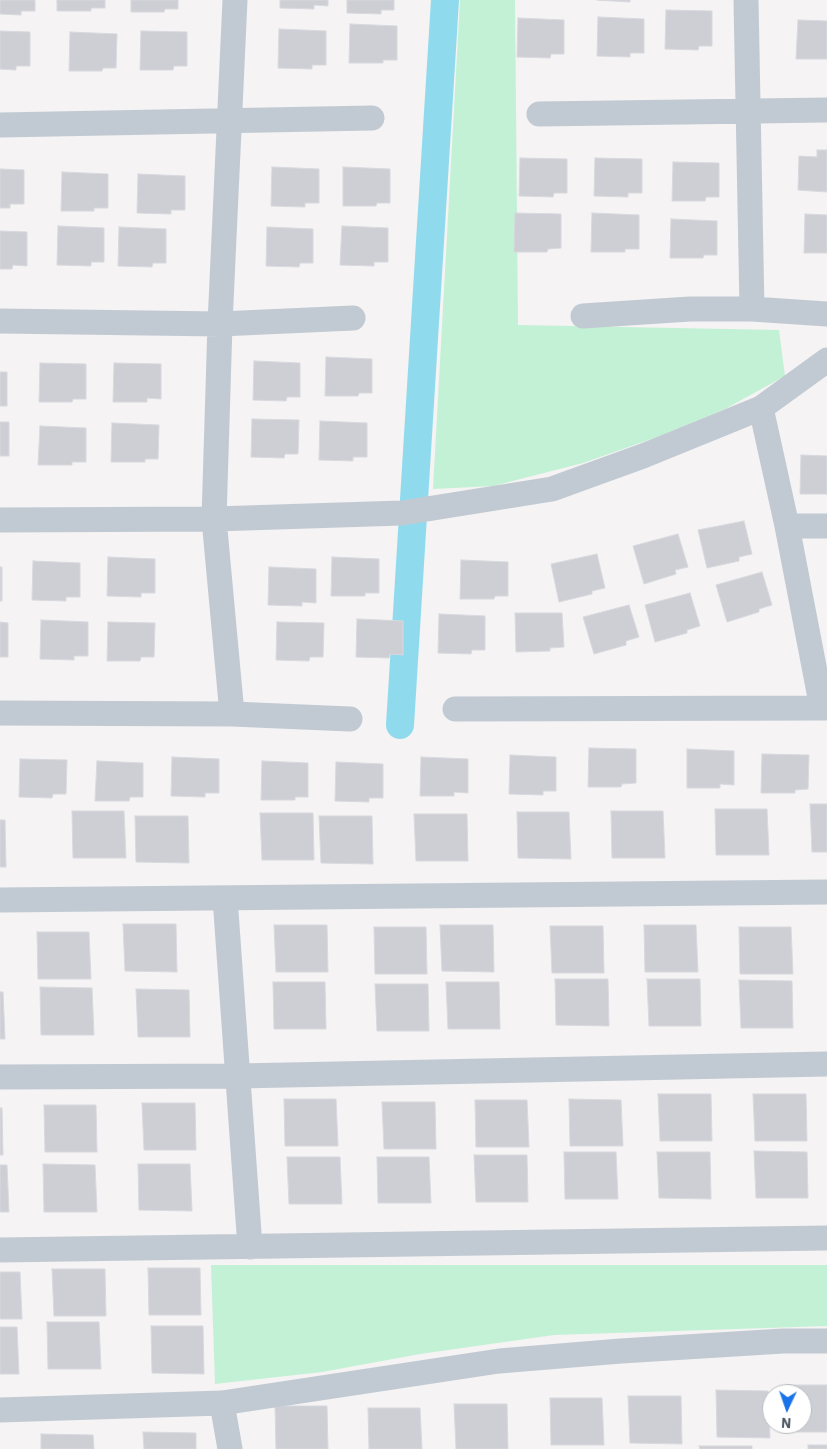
<!DOCTYPE html>
<style>
body{margin:0}
#map{position:relative;width:827px;height:1449px;overflow:hidden;background:#f5f3f3;font-family:"IBM Plex Sans",sans-serif}
canvas{display:block}
.north{position:absolute;left:762px;top:1384px;width:50px;height:50px;box-sizing:border-box;background:#fff;border:1px solid #b7bbc0;border-radius:50%;rotate:183deg;font-size:14px;font-weight:700;line-height:20px;text-align:center;color:#4a5661}
.north::after{content:'';display:block;margin:auto;width:18px;height:22px;background:#1a73e8;clip-path:polygon(50% 0,100% 100%,50% 72%,0 100%)}
</style>
<div id="map">
<canvas width="827" height="1449"></canvas>
<div class="north">N</div>
</div>
<script>
const g = document.querySelector('canvas').getContext('2d');
g.lineJoin = 'round';
function fill(path, color) { g.fillStyle = color; g.fill(path, 'evenodd'); }
const toPath = rows => new Path2D(rows.map(r => 'M' + r).join(''));
function stroke(path, color, width, dash) { g.strokeStyle = color; g.lineWidth = width; g.lineCap = dash ? 'butt' : 'round'; g.setLineDash(dash || []); g.stroke(path); }
fill(toPath([
 [460,0,515,0,518,325,779,330,785,376,725,409,657,437,583,463,493,486,433,489],
 [211,1265,827,1265,827,1326,554,1335,420,1354,322,1372,215,1384]
]), '#c3f1d5');
stroke(toPath([
 [400,725,445,0]
]), '#90daee', 28);
const building = toPath([
 [0,0,35,0,35,11,21,11,21,15,0,14,0,0],
 [57,0,105,0,105,8,91,8,91,11,57,11,57,0],
 [131,0,178,0,178,9,165,9,164,12,131,12,131,0],
 [280,0,328,0,328,6,314,5,314,9,280,8,280,0],
 [347,0,394,0,394,10,381,10,381,14,347,13,347,0],
 [597,0,630,0,630,2,597,0],
 [666,10,712,11,712,46,699,46,698,50,665,49,666,10],
 [598,17,644,19,644,53,630,53,630,57,597,56,598,17],
 [518,18,564,20,564,54,551,54,550,58,517,57,518,18],
 [798,20,827,21,827,59,796,59,798,20],
 [350,24,397,26,397,60,383,60,383,63,349,63,350,24],
 [279,29,326,31,326,65,312,65,312,69,278,68,279,29],
 [0,31,30,32,30,66,16,66,16,70,0,69,0,31],
 [141,31,187,32,187,66,174,66,173,70,140,70,141,31],
 [70,32,117,34,116,68,103,68,102,71,69,71,70,32],
 [817,150,827,150,827,192,798,190,799,156,817,157,817,150],
 [520,158,567,159,567,193,554,193,553,197,519,196,520,158],
 [595,158,642,159,642,193,628,193,628,197,594,196,595,158],
 [673,162,719,163,719,197,706,197,705,201,672,201,673,162],
 [272,167,319,169,319,203,305,203,305,207,271,206,272,167],
 [343,167,390,169,390,203,377,203,376,206,343,206,343,167],
 [0,169,24,170,24,204,10,204,10,208,0,208,0,169],
 [62,172,108,174,108,208,94,208,94,211,61,211,62,172],
 [138,174,185,176,185,210,171,210,171,214,137,213,138,174],
 [515,213,561,214,561,248,548,249,547,252,514,252,515,213],
 [592,213,639,215,639,249,625,249,625,252,591,252,592,213],
 [805,214,827,215,827,253,804,253,805,214],
 [671,219,717,221,717,255,704,255,703,258,670,258,671,219],
 [58,226,104,228,104,262,91,262,91,266,57,265,58,226],
 [342,226,388,228,388,262,374,262,374,266,340,265,342,226],
 [119,227,166,229,166,263,153,263,152,267,118,266,119,227],
 [267,227,313,229,313,263,300,263,299,267,266,266,267,227],
 [0,231,27,232,27,266,13,265,12,269,0,269,0,231],
 [326,357,372,359,372,393,359,393,358,396,325,396,326,357],
 [254,361,300,363,300,397,287,397,286,401,253,400,254,361],
 [40,363,86,364,86,399,73,399,72,402,39,402,40,363],
 [114,363,161,364,161,399,147,398,147,402,113,402,114,363],
 [0,372,7,372,7,406,0,406,0,372],
 [252,419,299,420,298,454,285,454,284,458,251,457,252,419],
 [320,421,367,423,367,457,353,457,353,461,319,460,320,421],
 [0,422,9,422,9,456,0,456,0,422],
 [112,423,159,425,158,459,145,459,145,462,111,462,112,423],
 [40,426,86,428,86,462,72,462,72,465,38,465,40,426],
 [801,455,827,456,827,494,800,494,801,455],
 [744,521,752,554,739,557,739,561,707,568,698,530,744,521],
 [678,534,688,567,675,570,676,574,644,584,633,546,678,534],
 [597,554,605,588,592,591,592,594,559,602,551,564,597,554],
 [108,557,155,559,155,593,141,593,141,597,107,596,108,557],
 [332,557,379,559,379,593,365,593,365,596,331,596,332,557],
 [461,560,508,562,508,596,495,596,494,599,460,599,461,560],
 [33,561,80,563,80,597,66,597,66,601,32,600,33,561],
 [0,567,2,567,2,601,0,601,0,567],
 [269,567,316,569,316,603,302,602,302,606,268,605,269,567],
 [762,572,772,605,759,609,759,612,727,622,716,585,762,572],
 [690,593,700,626,687,630,687,633,655,642,645,605,690,593],
 [629,605,639,637,626,641,626,645,594,654,583,617,629,605],
 [515,613,562,613,564,647,550,648,550,651,516,652,515,613],
 [439,614,485,616,485,650,472,650,471,654,438,653,439,614],
 [357,619,403,621,403,655,390,654,389,658,356,657,357,619],
 [41,620,88,622,88,656,74,656,74,660,40,659,41,620],
 [0,622,8,623,8,657,0,657,0,622],
 [108,622,155,623,154,657,141,657,140,661,107,661,108,622],
 [277,622,324,623,323,657,310,657,309,661,276,660,277,622],
 [589,748,636,749,636,783,622,784,621,787,588,787,589,748],
 [687,749,734,751,734,785,720,784,720,788,687,788,687,749],
 [762,754,809,755,808,789,795,790,795,793,761,793,762,754],
 [510,755,556,757,556,791,543,791,543,795,509,794,510,755],
 [172,757,219,759,219,793,205,793,205,797,171,796,172,757],
 [421,757,468,759,468,793,454,792,454,796,420,796,421,757],
 [20,759,67,760,66,794,53,794,52,798,19,797,20,759],
 [97,761,143,763,143,797,130,797,129,801,95,801,97,761],
 [262,761,308,763,308,797,295,797,295,800,261,800,262,761],
 [336,762,383,764,383,798,369,798,369,802,335,801,336,762],
 [810,804,827,804,827,852,812,852,810,804],
 [715,809,767,809,769,855,716,855,715,809],
 [72,811,124,811,126,858,73,858,72,811],
 [611,811,663,811,665,858,612,858,611,811],
 [517,812,569,812,571,859,518,858,517,812],
 [260,813,313,813,314,860,262,860,260,813],
 [414,814,467,814,468,861,416,861,414,814],
 [135,816,188,816,189,863,136,862,135,816],
 [319,816,372,816,373,864,321,863,319,816],
 [0,820,5,820,6,867,0,867,0,820],
 [123,924,176,924,177,972,125,971,123,924],
 [274,925,327,925,328,972,276,972,274,925],
 [440,925,493,925,494,972,442,971,440,925],
 [644,925,696,925,698,972,645,972,644,925],
 [550,926,603,926,604,973,552,973,550,926],
 [374,927,426,927,427,974,375,974,374,927],
 [739,927,791,927,793,974,740,974,739,927],
 [37,932,89,932,91,979,38,979,37,932],
 [555,979,608,979,609,1026,556,1025,555,979],
 [647,979,700,979,701,1026,649,1026,647,979],
 [739,980,792,981,793,1028,741,1028,739,980],
 [273,982,325,982,326,1029,274,1029,273,982],
 [446,982,499,982,500,1029,448,1029,446,982],
 [375,984,428,984,429,1031,377,1031,375,984],
 [40,987,92,988,94,1035,41,1035,40,987],
 [136,989,189,990,190,1037,138,1037,136,989],
 [0,992,3,992,5,1039,0,1039,0,992],
 [658,1094,711,1094,712,1141,660,1141,658,1094],
 [753,1094,806,1094,807,1141,755,1141,753,1094],
 [284,1099,336,1099,338,1146,285,1146,284,1099],
 [569,1099,621,1100,623,1146,570,1146,569,1099],
 [475,1100,527,1100,529,1147,476,1147,475,1100],
 [382,1102,435,1102,436,1149,384,1149,382,1102],
 [142,1103,195,1103,196,1150,144,1150,142,1103],
 [44,1105,96,1105,97,1152,45,1152,44,1105],
 [0,1108,2,1108,3,1155,0,1155,0,1108],
 [754,1151,807,1152,808,1198,756,1198,754,1151],
 [564,1152,616,1152,618,1199,565,1199,564,1152],
 [657,1152,710,1152,711,1199,659,1198,657,1152],
 [474,1155,527,1155,528,1202,476,1202,474,1155],
 [287,1157,340,1157,342,1204,289,1204,287,1157],
 [377,1157,429,1157,431,1203,378,1203,377,1157],
 [43,1164,95,1165,97,1212,44,1212,43,1164],
 [138,1164,190,1164,192,1211,139,1210,138,1164],
 [0,1165,7,1165,9,1212,0,1212,0,1165],
 [148,1268,200,1268,201,1315,149,1315,148,1268],
 [52,1269,105,1269,106,1316,54,1316,52,1269],
 [0,1272,20,1272,22,1319,0,1319,0,1272],
 [47,1322,99,1322,101,1369,48,1369,47,1322],
 [151,1326,203,1326,204,1374,152,1373,151,1326],
 [0,1327,17,1327,19,1374,0,1374,0,1327],
 [790,1385,827,1385,827,1432,792,1432,792,1424,802,1424,802,1394,790,1394,790,1385],
 [716,1390,768,1391,770,1438,717,1437,716,1390],
 [628,1396,681,1396,682,1444,630,1443,628,1396],
 [550,1398,602,1398,604,1445,551,1445,550,1398],
 [454,1404,507,1404,508,1449,456,1449,454,1404],
 [275,1406,327,1406,328,1449,276,1449,275,1406],
 [368,1408,420,1408,422,1449,369,1449,368,1408],
 [143,1432,196,1433,196,1449,144,1449,143,1432],
 [41,1434,93,1435,94,1449,41,1449,41,1434],
 [808,1445,827,1445,827,1449,808,1449,808,1445],
 [699,1446,752,1446,752,1449,700,1449,699,1446]
]);
fill(building, '#cdcfd5');
stroke(building, '#d7d9de', 1);
stroke(toPath([
 [746,0,752,309],
 [539,114,827,110],
 [0,125,372,118],
 [583,316,690,309,752,309,827,314],
 [0,321,220,324,353,318],
 [827,360,761,408,787,526,827,526],
 [0,520,214,519,220,324,235,0],
 [787,526,822,708,827,708],
 [455,709,822,708],
 [0,713,232,714,214,519,402,513,552,489,643,456,761,408],
 [232,714,350,719],
 [225,898,250,1247],
 [0,900,827,892],
 [0,1077,238,1076,827,1064],
 [0,1250,827,1238],
 [222,1403,230,1449],
 [0,1410,222,1403,499,1361,621,1351,783,1341,827,1341]
]), '#c1cad2', 25);
</script>
